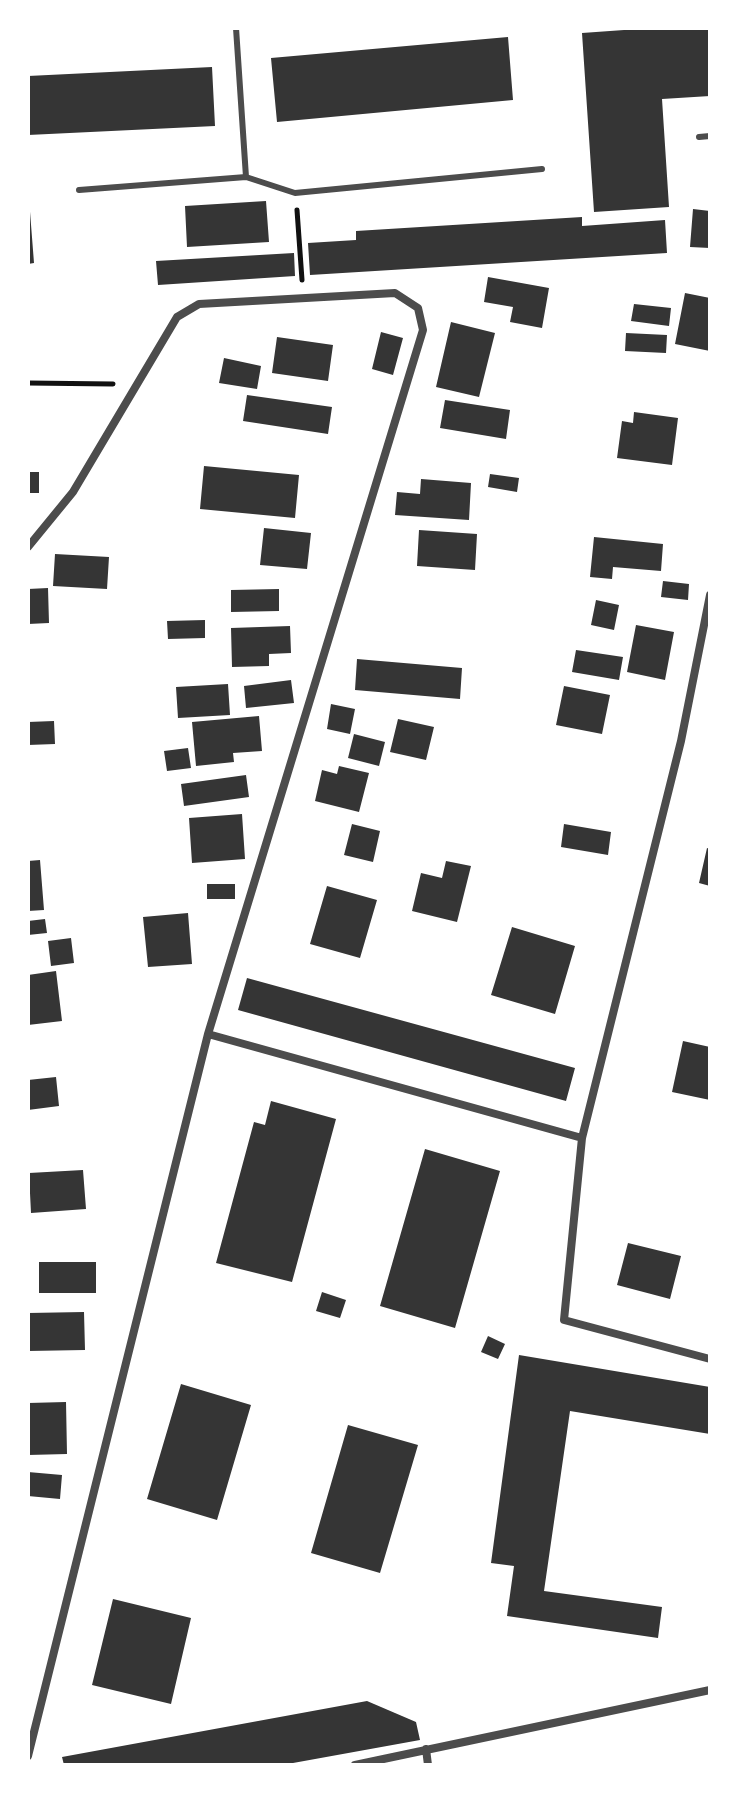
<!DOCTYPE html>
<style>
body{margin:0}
#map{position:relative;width:738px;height:1793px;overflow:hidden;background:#fff;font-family:"Noto Sans",sans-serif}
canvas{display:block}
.frame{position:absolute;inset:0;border:30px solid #fff;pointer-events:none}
</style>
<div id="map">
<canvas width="738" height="1793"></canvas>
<div class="frame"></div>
</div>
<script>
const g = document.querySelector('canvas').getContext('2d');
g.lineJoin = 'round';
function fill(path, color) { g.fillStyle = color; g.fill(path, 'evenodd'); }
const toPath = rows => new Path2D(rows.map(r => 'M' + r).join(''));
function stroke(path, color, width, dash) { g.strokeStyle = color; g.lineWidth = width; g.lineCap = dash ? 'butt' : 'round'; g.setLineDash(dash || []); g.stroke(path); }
fill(toPath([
 [652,28,710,28,710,96,662,99,669,207,594,212,582,33],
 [508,37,513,100,277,122,271,58],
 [212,67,215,126,28,135,28,76],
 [28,186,34,263,28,264],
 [266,201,269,242,187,247,185,206],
 [693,209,710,211,710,248,690,247],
 [582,217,582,226,665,220,667,253,310,275,308,243,356,240,356,231],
 [294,253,295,276,158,285,156,261],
 [488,277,549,288,542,328,510,322,513,307,484,302],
 [685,293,710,298,710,351,675,344],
 [634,304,671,308,669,326,631,321],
 [451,322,495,333,479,397,436,387],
 [381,332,403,338,393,375,372,369],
 [626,333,667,335,666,353,625,351],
 [277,337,333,345,328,381,272,373],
 [224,358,261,366,257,389,219,383],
 [247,395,332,407,328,434,243,421],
 [445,400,510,410,506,439,440,428],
 [634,412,678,418,672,465,617,458,622,421,633,423],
 [204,466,299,475,295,518,200,509],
 [28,472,39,472,39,493,28,493],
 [490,474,519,478,517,492,488,487],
 [421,479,471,483,469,520,395,515,397,492,420,494],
 [264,528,311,533,307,569,260,565],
 [419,530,477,534,475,570,417,566],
 [594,537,663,544,661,571,613,567,612,579,590,577],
 [55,554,109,557,107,589,53,586],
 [663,581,689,584,688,600,661,597],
 [48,588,49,623,28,624,28,589],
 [279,589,279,611,231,612,231,590],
 [596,600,619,605,614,630,591,625],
 [205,620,205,638,168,639,167,621],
 [636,625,674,632,665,680,627,672],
 [290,626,291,653,269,654,269,666,232,667,231,628],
 [576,650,623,657,619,680,572,672],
 [357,659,462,668,460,699,355,690],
 [291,680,294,703,246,708,244,686],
 [228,684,230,715,178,718,176,687],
 [564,686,610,695,602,734,556,725],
 [331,704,355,709,350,734,327,729],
 [259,716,262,751,233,753,234,762,196,766,192,722],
 [398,719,434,727,426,760,390,752],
 [54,721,55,744,28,745,28,722],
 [354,734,385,742,379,766,348,758],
 [188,748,191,768,167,771,164,751],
 [339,766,369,773,359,812,315,801,322,770,337,774],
 [246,775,249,797,184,806,181,784],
 [242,814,245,859,192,863,189,818],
 [352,824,380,831,373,862,344,855],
 [564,824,611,832,608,855,561,847],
 [707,848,710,849,710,886,699,883],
 [40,860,44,910,28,911,28,861],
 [446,861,471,866,457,922,412,911,421,873,442,878],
 [207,884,235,884,235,899,207,899],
 [327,886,377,900,360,958,310,944],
 [188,913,192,964,148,967,143,917],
 [45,919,47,933,28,935,28,921],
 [512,927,575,946,555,1014,491,995],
 [71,938,74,963,51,966,48,941],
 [56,971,62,1021,28,1025,28,975],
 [247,978,575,1068,566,1101,238,1010],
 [683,1041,710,1047,710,1100,672,1092],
 [56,1077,59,1106,28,1110,28,1080],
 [271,1101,336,1119,292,1282,216,1263,254,1122,265,1125],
 [425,1149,500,1171,455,1328,380,1306],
 [83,1170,86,1209,31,1213,29,1173],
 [628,1243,681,1256,670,1299,617,1285],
 [39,1262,96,1262,96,1293,39,1293],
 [322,1292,346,1300,340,1318,316,1311],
 [84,1312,85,1350,28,1351,28,1313],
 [488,1336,505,1344,498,1359,481,1352],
 [519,1355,710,1387,710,1434,570,1411,544,1591,662,1607,658,1638,507,1616,514,1566,491,1563],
 [181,1384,251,1405,217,1520,147,1499],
 [66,1402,67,1454,28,1455,28,1403],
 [348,1425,418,1445,380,1573,311,1553],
 [28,1472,62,1475,60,1499,28,1496],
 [113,1599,191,1618,171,1704,92,1685],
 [367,1701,416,1722,420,1740,282,1765,64,1765,62,1757]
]), '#353535');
stroke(toPath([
 [297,210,302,280],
 [28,383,113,384]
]), '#111', 5);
stroke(toPath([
 [236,28,246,177],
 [699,137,710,136],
 [79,190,246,177,295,193,542,169]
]), '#4c4c4c', 6);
stroke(toPath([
 [28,547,73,492,177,317,199,304,395,293,418,308,423,330,208,1034,28,1756],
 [710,595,681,741,582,1138,564,1320,710,1359],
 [208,1034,582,1138],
 [426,1749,428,1765],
 [355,1765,710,1690]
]), '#4c4c4c', 8);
</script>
